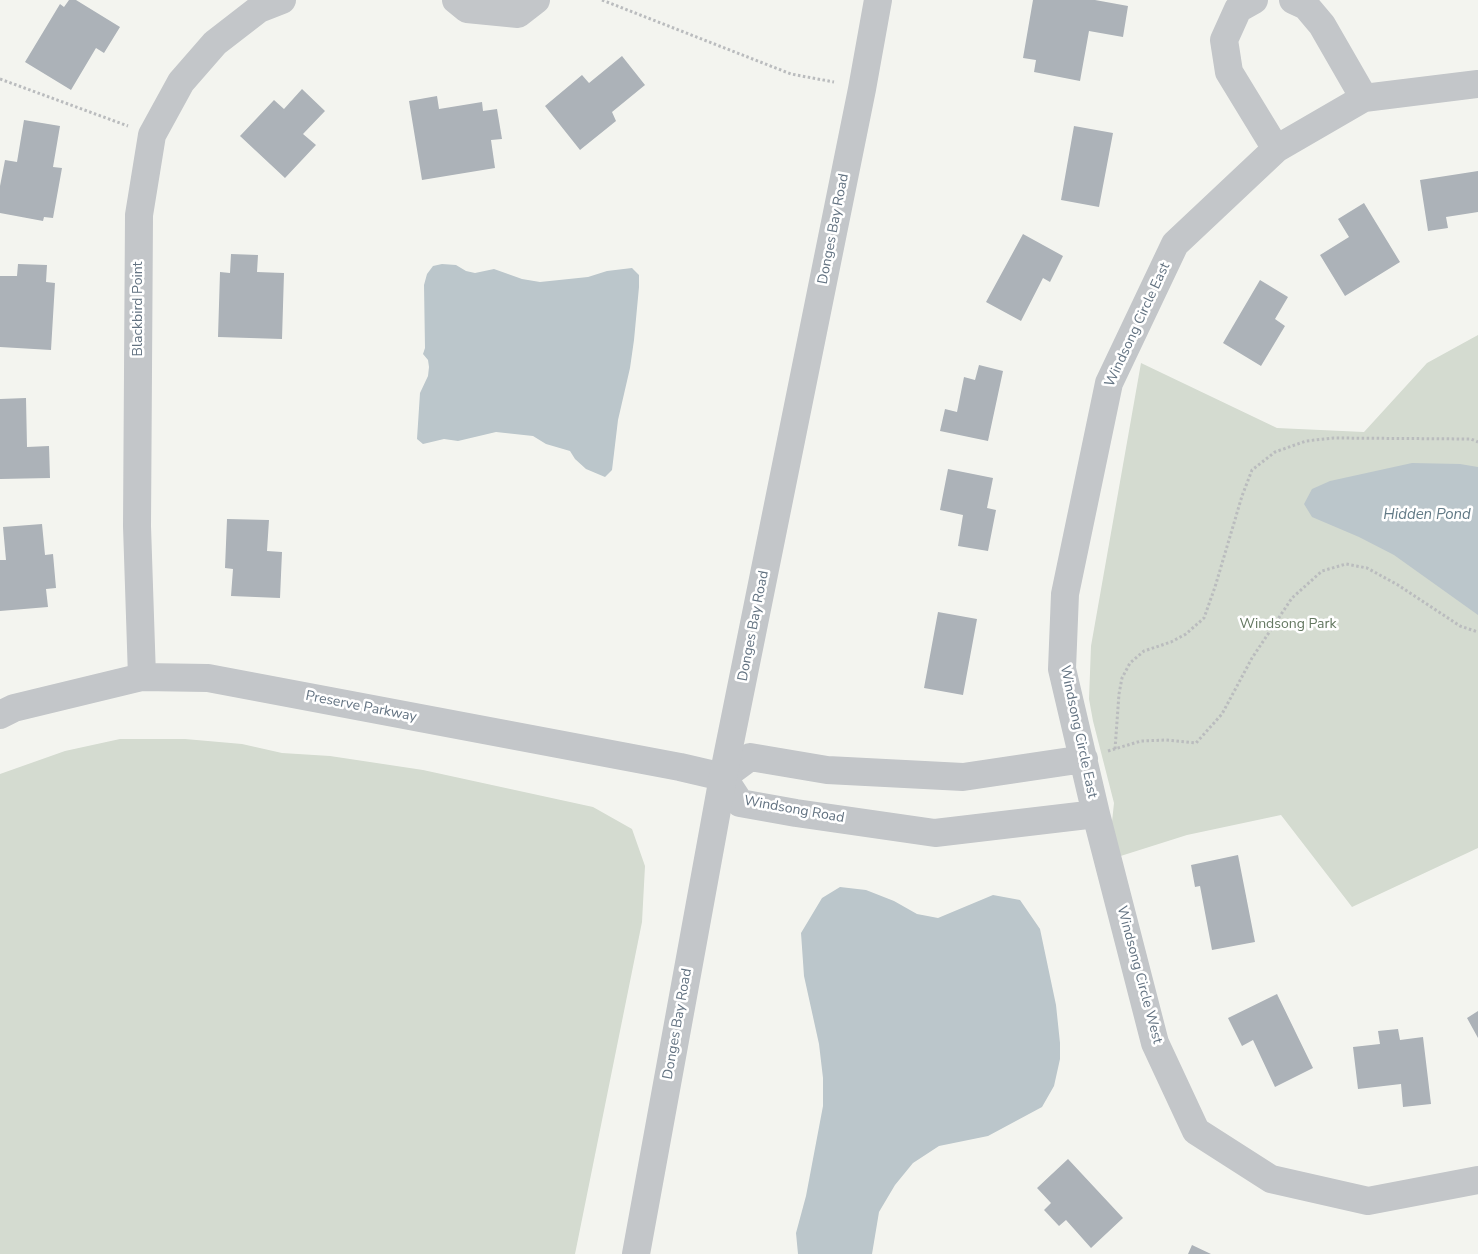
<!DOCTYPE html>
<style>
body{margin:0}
canvas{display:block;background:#f3f4ef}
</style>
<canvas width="1478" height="1254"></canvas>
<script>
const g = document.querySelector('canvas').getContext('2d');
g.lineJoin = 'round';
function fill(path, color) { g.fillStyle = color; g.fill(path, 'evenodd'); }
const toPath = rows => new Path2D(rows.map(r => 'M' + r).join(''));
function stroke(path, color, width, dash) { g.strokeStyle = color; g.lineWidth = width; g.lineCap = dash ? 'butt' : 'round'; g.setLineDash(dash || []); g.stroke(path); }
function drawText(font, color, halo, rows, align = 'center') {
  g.font = font + ' "Nunito Sans",sans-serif'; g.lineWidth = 5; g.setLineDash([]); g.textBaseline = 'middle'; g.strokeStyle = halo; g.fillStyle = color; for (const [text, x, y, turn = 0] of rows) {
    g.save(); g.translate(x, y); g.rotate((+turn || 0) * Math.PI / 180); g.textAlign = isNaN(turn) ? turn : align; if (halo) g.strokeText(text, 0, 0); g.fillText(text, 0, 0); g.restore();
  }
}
fill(toPath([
 [1478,335,1478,848,1352,907,1281,815,1187,835,1108,860,1114,803,1093,721,1089,699,1091,646,1141,363,1277,428,1364,432,1427,363],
 [120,739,185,739,242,744,282,753,330,756,423,770,593,807,632,829,645,866,642,922,575,1254,0,1254,0,774,65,751]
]), '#d4dbd0');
fill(toPath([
 [442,264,456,265,466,271,475,273,494,269,522,279,540,282,588,277,607,271,632,268,639,275,639,287,634,340,630,368,618,420,612,470,605,477,586,469,575,459,570,451,546,444,533,436,496,432,458,441,444,439,423,444,417,439,420,393,428,376,429,367,428,360,423,354,425,348,424,285,427,274,433,266],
 [1412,463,1460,464,1478,467,1478,615,1394,555,1359,537,1312,517,1304,504,1312,489,1330,481],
 [840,887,866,890,894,901,917,914,938,918,993,895,1020,900,1040,929,1056,1005,1060,1043,1060,1059,1054,1086,1042,1107,988,1136,939,1146,913,1163,895,1185,879,1212,872,1254,798,1254,796,1233,806,1196,823,1106,823,1078,819,1044,804,976,801,933,822,898]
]), '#bbc6cb');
fill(toPath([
 [69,0,76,0,120,27,104,53,96,48,71,90,25,62,60,4,64,7],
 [1033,0,1095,0,1128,6,1123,37,1089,31,1080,81,1034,72,1036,60,1023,58],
 [622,56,645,85,612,112,616,121,580,150,545,106,582,75,589,83],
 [302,89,325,111,303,134,316,145,285,178,240,136,274,100,284,109],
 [437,96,439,109,482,102,483,111,497,109,502,139,491,140,495,168,422,180,409,101],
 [24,120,60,126,53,167,62,168,53,218,44,217,43,221,0,213,0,186,5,160,17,162],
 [1074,126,1113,133,1099,207,1061,200],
 [1478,171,1478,212,1446,217,1448,228,1428,231,1420,180],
 [1364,203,1400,262,1345,296,1320,255,1349,237,1338,219],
 [1023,234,1063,256,1050,282,1043,278,1021,321,986,302],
 [231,254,258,255,257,272,284,273,282,339,218,337,220,272,230,273],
 [18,264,47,265,46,282,55,283,51,350,0,347,0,276,17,276],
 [1260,280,1288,297,1275,319,1285,326,1261,366,1223,343],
 [979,365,1003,371,988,441,940,431,945,409,957,412,964,377,975,380],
 [26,398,27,447,49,446,50,478,0,479,0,399],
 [948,469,993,478,987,508,996,510,988,551,958,546,963,515,940,510],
 [227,519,269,520,267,551,282,552,280,598,231,596,233,569,225,568],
 [42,524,45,555,53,554,56,588,46,589,48,607,0,611,0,560,6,560,3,527],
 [938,612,977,619,963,695,924,688],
 [1238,855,1255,942,1212,950,1200,886,1195,887,1191,865],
 [1277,994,1313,1068,1275,1087,1253,1040,1242,1046,1228,1018],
 [1478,1011,1478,1038,1467,1018],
 [1398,1029,1400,1040,1423,1037,1431,1104,1403,1107,1401,1084,1358,1089,1353,1047,1380,1044,1378,1031],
 [1068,1159,1123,1218,1091,1248,1066,1220,1059,1226,1044,1210,1051,1203,1037,1188],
 [1192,1245,1211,1254,1188,1254]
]), '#acb2b8');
stroke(toPath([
 [602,0,791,74,834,82],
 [0,79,128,126],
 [1115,749,1119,694,1122,678,1130,663,1144,651,1171,642,1186,634,1204,618,1215,587,1242,496,1252,470,1275,452,1306,441,1334,438,1471,439,1478,442],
 [1108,751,1141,741,1166,740,1196,743,1222,714,1252,658,1292,598,1322,571,1346,564,1367,568,1398,585,1460,626,1478,632]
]), '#babcbe', 3, [2.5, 2.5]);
stroke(toPath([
 [456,0,467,9,518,14,536,0],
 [1254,0,1238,9,1224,40,1229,72,1276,149],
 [1293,0,1306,6,1322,25,1364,98],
 [1478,84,1364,98,1276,149,1175,244,1109,383,1065,594,1062,669,1096,814,1155,1043,1196,1131,1271,1179,1368,1201,1478,1180],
 [142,677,137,526,139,215,152,135,181,82,215,43,259,9,282,0],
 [0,715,14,708,142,677,208,678,680,767,723,777],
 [723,777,740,803,796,813,935,833,1096,814],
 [723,777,750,757,827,770,963,777,1084,759]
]), '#c3c6c9', 28);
stroke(toPath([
 [636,1254,723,777,862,89,878,0]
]), '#c3c6c9', 28);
drawText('14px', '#627281', '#fff', [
 ["Donges Bay Road",834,229,-79],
 ["Blackbird Point",139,309,-90],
 ["Windsong Circle East",1138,325,-65],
 ["Donges Bay Road",754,626,-79],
 ["Preserve Parkway",361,707,11],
 ["Windsong Circle East",1078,732,78],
 ["Windsong Road",794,810,10],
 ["Windsong Circle West",1139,975,75],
 ["Donges Bay Road",678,1024,-80]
]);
drawText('14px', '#647861', '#fff', [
 ["Windsong Park",1288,625]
]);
drawText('italic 15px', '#627a86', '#fff', [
 ["Hidden Pond",1427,515]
]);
</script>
